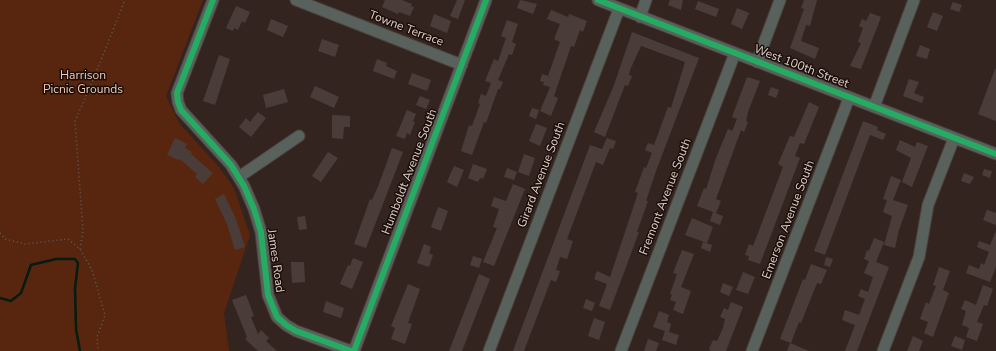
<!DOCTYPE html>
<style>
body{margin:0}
canvas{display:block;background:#33241f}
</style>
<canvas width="996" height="351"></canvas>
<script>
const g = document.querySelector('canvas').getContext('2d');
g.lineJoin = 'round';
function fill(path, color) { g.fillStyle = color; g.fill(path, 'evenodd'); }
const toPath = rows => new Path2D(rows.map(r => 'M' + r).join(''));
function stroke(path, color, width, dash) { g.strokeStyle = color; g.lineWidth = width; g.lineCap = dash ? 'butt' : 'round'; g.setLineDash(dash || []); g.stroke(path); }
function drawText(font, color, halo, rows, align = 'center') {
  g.font = font + ' "Nunito Sans",sans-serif'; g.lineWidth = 3; g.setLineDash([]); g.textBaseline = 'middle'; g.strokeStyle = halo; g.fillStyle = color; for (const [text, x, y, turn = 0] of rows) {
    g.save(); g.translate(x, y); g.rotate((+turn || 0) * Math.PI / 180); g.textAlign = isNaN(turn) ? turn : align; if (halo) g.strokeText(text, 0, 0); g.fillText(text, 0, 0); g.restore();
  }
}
fill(toPath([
 [0,0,203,0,166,96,179,123,218,166,234,188,250,235,224,313,229,351,0,351]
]), '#58260f');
stroke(toPath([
 [0,298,11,301,21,293,31,265,56,259,75,259,78,263,75,288,76,329,80,351]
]), '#051c10', 2.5);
fill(toPath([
 [385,0,402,0,412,4,411,6,414,7,410,16,399,12,398,14,382,7],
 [457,0,465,0,458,19,450,16],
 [520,0,537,4,533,14,517,8],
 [670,0,683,0,681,10,668,5],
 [804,0,817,0,810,26,806,25,801,41,819,48,815,59,790,48,804,9,801,8],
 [698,1,719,9,716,17,695,9],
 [953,2,962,5,959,12,950,9],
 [236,6,250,12,245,23,242,21,238,30,234,28,233,31,226,28],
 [737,8,749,13,742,29,731,24],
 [551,10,568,17,569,14,587,21,583,32,580,30,574,47,571,46,554,96,558,98,551,116,540,111,550,87,543,85,544,82,540,81,542,74,548,76,560,42,554,39,560,24,547,19],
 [933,12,943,16,937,31,927,27],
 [870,13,881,17,861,69,850,66,861,43,858,42,863,28,859,26,862,19,866,21],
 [434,14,451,21,447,33,430,26],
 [271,19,288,26,283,37,267,30],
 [507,20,518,24,512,42,516,44,512,55,509,54,498,80,503,82,500,89,498,89,486,123,484,122,472,155,461,151,469,125,472,126,480,104,478,103,481,94,486,96,491,83,485,81,494,59,498,61,506,38,501,36],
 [632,32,699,58,656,171,646,201,648,201,637,232,639,232,610,310,599,306,607,284,594,279,597,271,610,277,638,193,635,192,644,167,646,168,652,153,645,150,648,143,654,145,668,107,671,108,685,62,641,46,630,70,629,75,632,76,628,86,625,85,605,137,594,132,614,85],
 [322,39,339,45,335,57,318,51],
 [920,45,930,49,927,59,916,56],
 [219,55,230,59,215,105,203,101],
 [377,59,387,63,386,66,397,71,394,79,373,71],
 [995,69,996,69,996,121,978,114],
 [412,73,431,80,427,91,408,84],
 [747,77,760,81,748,112,746,121,748,122,744,132,741,130,716,199,721,201,716,213,697,206,704,188,706,189,716,158,728,129,732,131,737,119,732,117],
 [909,79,919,82,914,93,924,97,922,103,903,96],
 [315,86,339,97,334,108,310,97],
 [771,87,779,90,776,98,768,95],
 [284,89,288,102,266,108,263,95],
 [420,96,430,100,426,109,416,105],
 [809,102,819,107,804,144,800,143,795,156,800,158,760,264,748,260,749,256,745,255,749,244,753,246,783,167,778,164,790,136,794,137],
 [532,108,539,110,536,119,529,116],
 [407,110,416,114,413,121,415,122,410,135,407,133,405,139,396,136],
 [258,112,266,118,251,137,239,127,246,118,250,122],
 [332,115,350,116,350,127,344,127,343,139,332,138],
 [863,121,878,127,877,130,886,134,883,140,870,135,825,255,814,251],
 [536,124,547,128,540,146,529,141],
 [175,138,187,144,185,148,192,152,191,154,213,173,203,184,195,177,197,174,180,159,179,160,167,155],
 [607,138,616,141,613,149,610,148,603,165,596,162,567,239,573,241,567,259,560,257,556,270,560,271,556,282,551,280,524,351,513,351,590,145,602,149],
 [900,140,915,147,917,142,928,146,912,187,902,182,911,158,896,150],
 [392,148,403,152,366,248,354,244,370,199,372,200,379,184],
 [328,152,338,158,321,182,312,176],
 [524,154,535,158,529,176,518,172],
 [473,164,487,169,483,179,480,178,478,182,468,178],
 [454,166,464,170,457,187,447,182],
 [507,168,517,172,514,180,504,177],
 [984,169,992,171,990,178,982,175],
 [964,173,974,177,970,184,961,181],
 [891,176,901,180,893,200,908,205,899,230,895,248,884,245,892,216,883,212,887,200,883,199],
 [513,184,525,189,494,266,483,262,497,228,493,227,499,209,491,206,494,197,506,201],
 [224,194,236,219,245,247,235,250,227,224,215,199],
 [438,207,448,211,441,231,431,227],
 [987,210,996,213,996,225,983,220],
 [713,212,723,216,720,225,710,221],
 [305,216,307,229,299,230,297,217],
 [692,218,713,227,707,243,685,235],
 [996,231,996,267,990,282,966,273,969,265,979,269,981,263,984,265,989,252,977,247,979,241,990,245],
 [874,238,884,242,876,262,889,267,857,351,845,351,855,325,842,320,845,310,859,315,865,299,858,296,861,289,868,292,873,277,864,273,869,261,864,259,867,250,869,251],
 [703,242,712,245,710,252,701,248],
 [424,244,431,247,429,253,433,255,429,267,417,263],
 [682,250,694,254,681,287,691,291,683,314,673,310,676,302,670,300,672,295,670,294,677,274,673,273],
 [473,256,482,259,479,268,470,265],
 [826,257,833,259,830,267,824,265],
 [353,258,363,262,352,289,340,284,348,265,350,266],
 [291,262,304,262,305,282,292,283],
 [811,264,827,270,821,284,817,283,801,323,799,322,791,343,780,339,803,279,805,280],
 [939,267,950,271,943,290,949,293,933,337,924,333,928,322,920,319,926,302,929,304,936,286,933,285],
 [743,272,755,277,748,294,736,290],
 [479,274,490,279,462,351,449,351],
 [723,283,733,287,729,296,720,292],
 [408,284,420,289,408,323,412,324,405,344,391,339,395,328,391,326],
 [983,285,993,289,987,306,984,305,977,322,983,324,977,341,966,337,969,328,962,325,966,311,961,309,965,300,976,305],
 [246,295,254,316,251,317,258,334,261,330,269,338,266,341,277,351,258,351,245,339,247,337,232,300],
 [586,299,595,303,592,311,583,308],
 [326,301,344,308,341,318,323,312],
 [731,302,743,307,726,351,711,351,709,349,713,340,717,341,723,328,725,319,720,317,724,308,728,310],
 [659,311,669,315,667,322,671,324,669,332,679,335,676,345,662,340,665,331,653,327],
 [594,318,605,322,599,340,588,336],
 [913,336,923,341,919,351,907,351],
 [955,336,965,340,962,350,951,346],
 [648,339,659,343,656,351,644,351],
 [790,343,809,351,787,351]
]), '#4a3d39');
const minor = toPath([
 [213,0,177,93,178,102,181,110,231,165,244,186,254,209,261,232,268,295,277,317,286,325,296,331,351,351],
 [296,0,462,65],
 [598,0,996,154],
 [640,17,646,0],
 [757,62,780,0],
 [874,107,914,0],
 [239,177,299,136],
 [354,351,486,0],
 [489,351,619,9],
 [621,351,735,53],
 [752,351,849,98],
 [883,351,919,257,928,205,954,138]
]);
stroke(minor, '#4d403c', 13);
stroke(toPath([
 [0,233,5,239,25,244,68,239,80,249,92,270,105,315,97,337,98,351],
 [80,249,83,231,75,121,93,80,125,0]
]), '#5e5f5a', 1.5, [1, 3]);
stroke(minor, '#58615b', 11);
stroke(toPath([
 [213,0,177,93,178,102,181,110,231,165,244,186,254,209,261,232,268,295,277,317,286,325,296,331,351,351],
 [598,0,996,154],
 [354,351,486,0]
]), '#26ab63', 6);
drawText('12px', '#e1d0c9', '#1a0e0a', [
 ["Towne Terrace",406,29,21],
 ["West 100th Street",801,67,21],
 ["Humboldt Avenue South",410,172,-69],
 ["Girard Avenue South",542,175,-69],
 ["Fremont Avenue South",666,197,-69],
 ["Emerson Avenue South",789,220,-69],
 ["James Road",275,261,82]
]);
drawText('12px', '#f4c8b5', '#1a0e0a', [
 ["Harrison",83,76],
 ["Picnic Grounds",83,90]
]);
</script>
